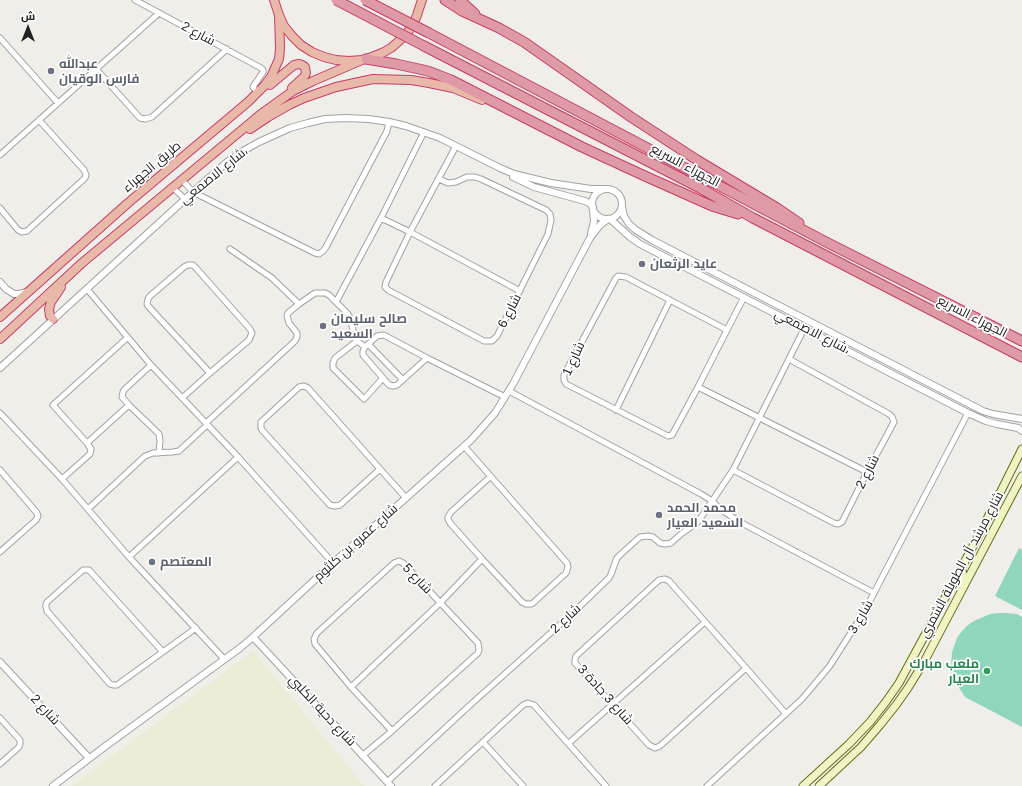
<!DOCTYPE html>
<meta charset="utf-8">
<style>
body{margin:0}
#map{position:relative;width:1022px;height:786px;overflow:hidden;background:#f0eee9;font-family:Helvetica,Cairo,sans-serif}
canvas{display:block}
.north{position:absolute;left:8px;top:8px;width:40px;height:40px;-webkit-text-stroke:3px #fff;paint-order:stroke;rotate:0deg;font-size:11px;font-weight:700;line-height:16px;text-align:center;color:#212121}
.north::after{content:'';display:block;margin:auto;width:14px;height:18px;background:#212121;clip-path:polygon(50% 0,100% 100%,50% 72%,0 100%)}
</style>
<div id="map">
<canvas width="1022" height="786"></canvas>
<div class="north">ش</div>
</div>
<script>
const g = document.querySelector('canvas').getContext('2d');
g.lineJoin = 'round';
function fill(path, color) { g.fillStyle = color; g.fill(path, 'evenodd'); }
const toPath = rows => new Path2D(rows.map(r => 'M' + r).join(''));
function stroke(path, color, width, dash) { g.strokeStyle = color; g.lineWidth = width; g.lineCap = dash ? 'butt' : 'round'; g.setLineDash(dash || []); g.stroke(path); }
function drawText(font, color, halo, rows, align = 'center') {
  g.font = font + ' Helvetica,Cairo,sans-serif'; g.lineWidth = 3.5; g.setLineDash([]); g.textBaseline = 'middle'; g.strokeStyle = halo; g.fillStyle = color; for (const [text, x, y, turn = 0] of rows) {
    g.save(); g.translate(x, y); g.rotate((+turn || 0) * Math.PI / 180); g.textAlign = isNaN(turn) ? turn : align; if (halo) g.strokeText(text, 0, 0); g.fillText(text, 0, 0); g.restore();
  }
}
fill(toPath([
 [253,651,364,786,72,786]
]), '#eaecd6');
fill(toPath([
 [1019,548,1022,550,1022,610,995,596],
 [998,613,1005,613,1017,614,1022,617,1022,727,965,697,956,683,953,675,951,667,952,652,957,638,962,631,968,625,974,621,990,614]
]), '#90d6bc');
const minor = toPath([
 [135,0,261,68,263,70,263,72,253,87,257,92],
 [0,38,58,103],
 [96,69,140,118,145,119,152,117,227,49],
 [0,155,159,13],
 [439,179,448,183,456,182,467,177,475,177,481,179,546,210,550,214,551,220,548,234,497,336,492,341,484,341,388,290,385,287,386,282,410,232,456,146],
 [182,180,193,192,315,253,319,254,323,251,326,247,387,131,389,122],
 [173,188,185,199],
 [0,208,18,230,22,232,27,231,85,178,86,175,84,170,39,120],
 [381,218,410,232,520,291],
 [230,249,272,278,299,304],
 [87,289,151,365,238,457,333,563],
 [336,302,381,218,424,132],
 [727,330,626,277,618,276,616,278,564,375,564,380,566,384,668,436,672,435,698,387,727,330,744,297],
 [357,341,335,358,333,363,333,368,364,399,383,378],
 [368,344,403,380],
 [427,358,397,385,393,386,389,385,363,355,363,351,365,347,377,336,384,335,427,358,505,397],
 [151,365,124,390,123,392,122,397,129,405,159,434,160,441,159,453],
 [698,387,728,402,867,472],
 [509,391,701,494,712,501,719,508,738,521,874,593],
 [182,398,210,373,249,340,252,333,250,329,196,268,193,265,188,265,184,267,150,296,148,299,147,304,148,306,210,373],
 [616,410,670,300],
 [0,413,62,479,129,557,224,659],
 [206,423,295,341,297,337,297,333,289,323,287,316,288,313,299,304,315,293,325,293,329,295,348,314,350,318,355,338,357,341,365,347],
 [87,443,129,405],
 [464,446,567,563,568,567,566,573,533,603,531,604,526,604,522,602,482,559,450,523,448,519,448,517,451,512,490,477],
 [380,469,340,505,335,506,330,505,262,430,261,428,261,422,299,387,304,386,308,388,373,461,380,469,406,498],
 [0,470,37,513,38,516,36,520,0,552],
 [733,470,834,523,838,524,842,522,867,472,894,422,892,417,889,414,789,359],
 [62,479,90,454,91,449,87,443,53,405,127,338],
 [88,509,145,456,153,453,173,452,179,451,207,425],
 [129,557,238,457],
 [162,651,89,570,83,570,47,602,46,604,46,607,47,611,110,684,113,685,117,685,196,628],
 [746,668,660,746,655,748,649,745,575,663,575,660,576,656,659,580,665,579,669,581,746,668,786,714],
 [351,687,440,603,482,559],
 [0,718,20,740,20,744,19,747,0,764],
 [483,742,523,786],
 [569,743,705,622],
 [362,756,392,731,478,653,479,650,478,643,403,563,399,561,394,563,317,633,314,639,315,644,351,687,392,731],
 [387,782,469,706,574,612,609,578,611,574,617,558,621,554,640,537,648,536,653,537,660,543,665,544,671,543,681,534,698,522,733,470,804,329],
 [435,786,523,705,528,703,534,705,606,786],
 [707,786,802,699,829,667,863,614,968,413]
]);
const tertiary = toPath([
 [513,177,534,187,585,201,589,203,593,207],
 '592 204a15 15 0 1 1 30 0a15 15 0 1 1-30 0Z',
 [622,207,624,216,629,224,636,230,652,240,983,411,993,414,1022,419],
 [610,219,630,237,640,244,968,413,986,421,997,424,1018,428,1022,431],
 [591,234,594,221,593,210],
 [0,282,6,289,14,294,19,294,27,292],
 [0,368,193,192,227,162,243,151,259,142,290,128,308,123,325,119,346,118,369,119,389,122,406,126,440,138,500,168,514,174,551,183,591,189,604,189],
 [253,637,391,786],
 [0,662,89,758],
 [53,786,107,745,240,648,253,637,333,563,471,440,495,413,513,384,590,238,600,225,608,219]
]);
const secondary = toPath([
 [962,589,960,588,958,585,963,574,962,571],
 [803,786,849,744,870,722,885,703,899,683,979,535,1022,449],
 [819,786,861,747,880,725,896,705,908,688,924,662,1022,476]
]);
const trunk = toPath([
 [274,0,279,15,284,26,292,36,301,45,312,52,324,57,336,60,349,61,362,60,372,57,382,53,391,48,399,41,407,33,413,25,417,15,422,0],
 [270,85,294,65,299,64,302,65,305,67,306,73,304,77,292,88],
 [250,129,268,117,289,105,304,98,336,87,373,79,411,80,429,83,453,88,482,100],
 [0,317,128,203,248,102,264,86,271,77,279,59,280,48,279,15],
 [53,319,50,316,49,309,51,302,61,287],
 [0,339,82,263,261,114,293,91,313,81,362,60]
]);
const motorway = toPath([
 [445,0,462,11,499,28,524,42,631,117,697,160,777,208,799,223],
 [460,0,475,14],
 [429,33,828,243,1022,341],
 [424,46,702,189,753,218,1022,357],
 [366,59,396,64,428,71,451,80,582,147,647,177,712,206,738,214]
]);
stroke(minor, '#a2a2a2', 7);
stroke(tertiary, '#a2a2a2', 8);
stroke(secondary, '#626e12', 9);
stroke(trunk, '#c83c69', 10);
stroke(motorway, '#c83c69', 11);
stroke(minor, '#fff', 5);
stroke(tertiary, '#fff', 6);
stroke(secondary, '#f0f3c4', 7);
stroke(trunk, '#e8b8a8', 8);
stroke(motorway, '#de9aa5', 9);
const motorwayBridge = toPath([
 [336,0,424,46],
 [365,0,429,33]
]);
stroke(motorwayBridge, '#c83c69', 11, []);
stroke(motorwayBridge, '#de9aa5', 9);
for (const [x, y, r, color] of [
 [51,71,4,"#6b7280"],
 [642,264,4,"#6b7280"],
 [323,326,4,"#6b7280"],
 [659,515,4,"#6b7280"],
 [152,562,4,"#6b7280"],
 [987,671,4,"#2e9e5b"]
]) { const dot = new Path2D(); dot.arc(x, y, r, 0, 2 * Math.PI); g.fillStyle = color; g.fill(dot); stroke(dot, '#fff', 1.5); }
drawText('13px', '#212121', '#fff', [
 ["شارع 2",198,34,28],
 ["الجهراء السريع",685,166,28],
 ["طريق الجهراء",152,167,-40],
 ["شارع الاصمعي،",214,176,-39],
 ["شارع 6",510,311,-63],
 ["الجهراء السريع",972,317,27],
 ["شارع الاصمعي،",812,332,27],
 ["شارع 1",574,359,-65],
 ["شارع 2",868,472,-63],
 ["شارع عمرو بن كلثوم",356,543,-42],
 ["شارع مرشد آل الطويلة الشمري",962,565,-62],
 ["شارع 5",417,579,46],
 ["شارع 3",861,617,-60],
 ["شارع 2",566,619,-43],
 ["شارع 3 جادة 3",605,695,48],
 ["شارع 2",45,710,47],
 ["شارع دحية الكلبي",322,711,47]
]);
drawText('bold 13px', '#5b616d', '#fff', [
 ["عبدالله",59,64],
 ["فارس الوقيان",59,79],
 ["عايد الرثعان",650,264],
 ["صالح سليمان",331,319],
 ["السعيد",331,334],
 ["محمد الحمد",667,508],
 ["السعيد العيار",667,523],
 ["المعتصم",160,562]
], 'left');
drawText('bold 13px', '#27864d', '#fff', [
 ["ملعب مبارك",979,664],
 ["العيار",979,679]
], 'right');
</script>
